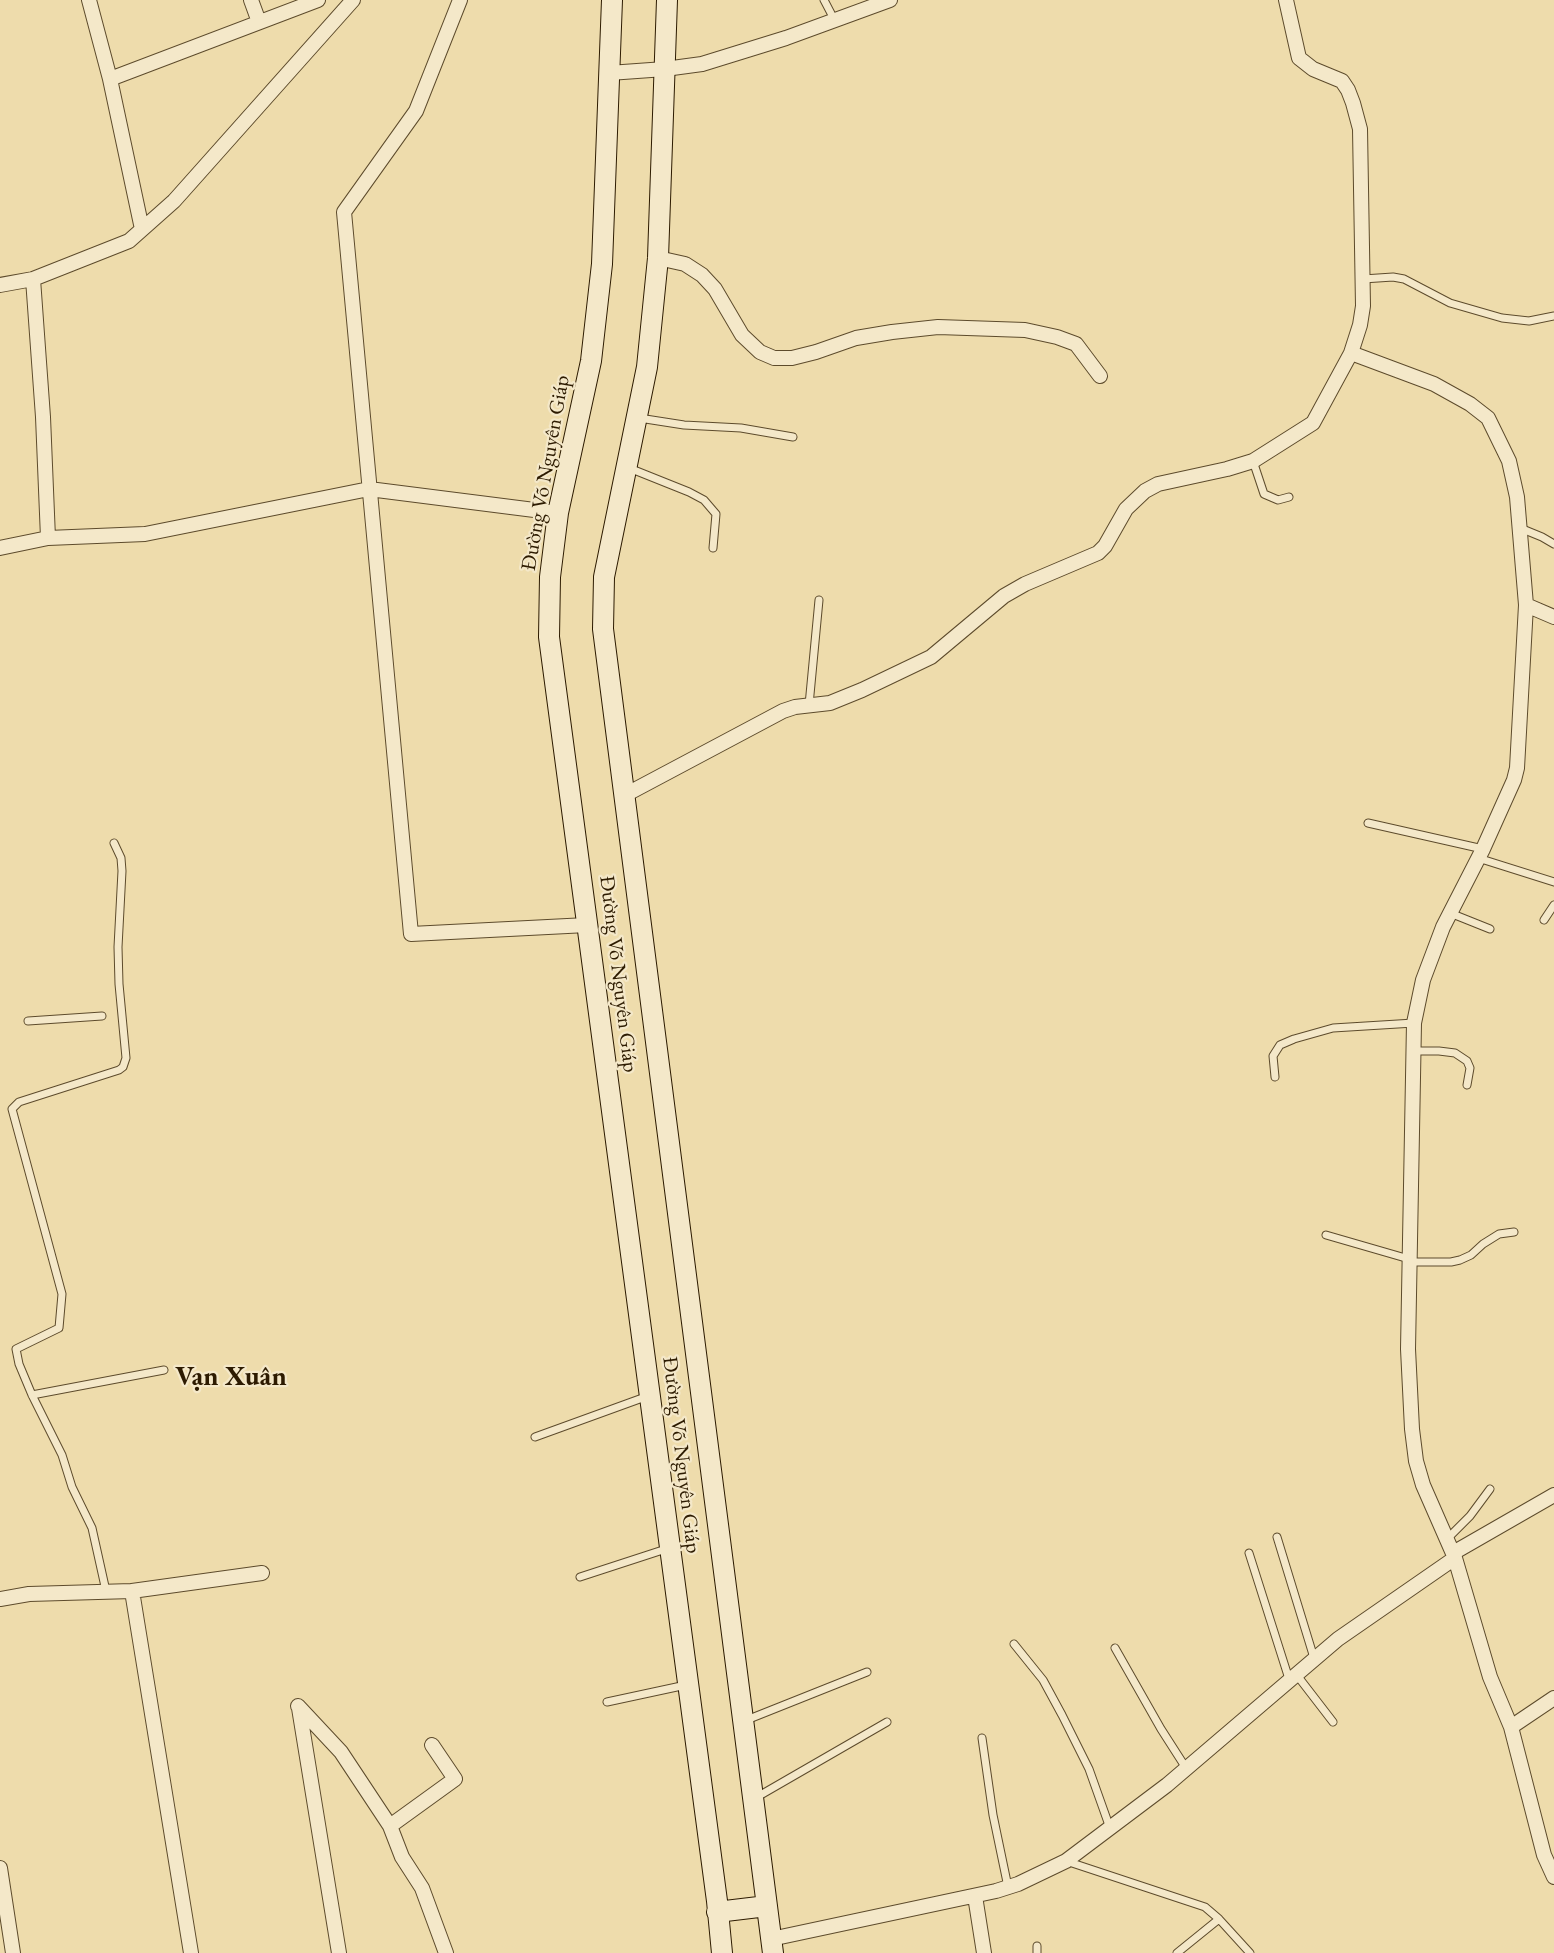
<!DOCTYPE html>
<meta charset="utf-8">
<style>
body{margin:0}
canvas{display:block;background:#eedcac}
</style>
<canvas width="1554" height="1953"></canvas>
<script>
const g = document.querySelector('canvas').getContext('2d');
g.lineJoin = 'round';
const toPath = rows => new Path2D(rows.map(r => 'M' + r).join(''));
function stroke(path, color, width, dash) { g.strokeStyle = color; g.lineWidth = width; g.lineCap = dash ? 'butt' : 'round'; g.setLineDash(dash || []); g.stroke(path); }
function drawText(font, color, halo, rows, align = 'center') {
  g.font = font + ' "EB Garamond",serif'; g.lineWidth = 4.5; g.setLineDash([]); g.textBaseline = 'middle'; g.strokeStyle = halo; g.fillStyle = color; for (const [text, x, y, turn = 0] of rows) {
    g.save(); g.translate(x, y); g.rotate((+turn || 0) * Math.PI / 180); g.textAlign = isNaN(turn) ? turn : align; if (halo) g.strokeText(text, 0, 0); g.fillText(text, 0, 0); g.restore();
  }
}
const service = toPath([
 [824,0,835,21],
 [1363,279,1393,277,1404,279,1450,303,1502,318,1529,321,1554,316],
 [639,418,684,425,741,428,793,437],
 [1253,461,1264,494,1278,500,1289,497],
 [629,468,689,492,704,500,716,514,713,548],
 [1520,528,1542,537,1554,544],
 [809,705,819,600],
 [1368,823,1483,849],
 [1478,858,1554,882],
 [1450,913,1490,929],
 [1544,920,1554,905],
 [28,1021,102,1016],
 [1413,1051,1439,1051,1455,1053,1467,1061,1470,1068,1467,1085],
 [1275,1077,1273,1056,1280,1045,1294,1039,1333,1028,1414,1023],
 [1326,1235,1409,1259],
 [1409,1262,1451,1262,1460,1260,1471,1255,1483,1244,1499,1234,1514,1232],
 [32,1395,164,1370],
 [535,1437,648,1396],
 [1277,1537,1314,1658],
 [1447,1539,1470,1516,1490,1489],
 [1249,1553,1289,1679],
 [580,1577,669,1548],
 [106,1591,92,1528,72,1487,62,1455,32,1395,19,1364,16,1349,59,1328,62,1294,12,1109,19,1102,119,1070,123,1067,126,1058,119,984,118,947,122,871,121,858,114,843],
 [1014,1644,1043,1680,1062,1715,1089,1769,1110,1828],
 [1115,1648,1161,1729,1186,1768],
 [1296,1674,1333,1722],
 [607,1702,686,1685],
 [744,1721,867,1672],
 [982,1738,993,1815,1008,1887],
 [757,1797,887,1722],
 [1066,1861,1205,1907,1219,1919,1250,1953],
 [1037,1946,1037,1953],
 [1177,1953,1219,1919]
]);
const minor = toPath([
 [89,0,110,79,142,229],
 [251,0,259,22],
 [460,0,416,111,344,212,411,934,587,925],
 [609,73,665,69,702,64,786,38,890,0],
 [110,79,318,0],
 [658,258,685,264,702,275,715,289,742,335,760,352,774,358,792,358,816,352,856,338,892,332,938,327,1025,330,1057,337,1076,344,1100,376],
 [33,279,43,417,48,538],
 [0,285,33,279,129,241,174,201,353,0],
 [1351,353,1434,384,1470,404,1488,418,1509,461,1517,497,1526,605,1517,768,1514,780,1483,849,1443,927,1423,980,1414,1023,1408,1349,1412,1429,1416,1461,1423,1485,1455,1558,1490,1677,1511,1727,1544,1855,1554,1877],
 [0,548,48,538,145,534,369,489,558,513],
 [1526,605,1554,617],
 [625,795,783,711,795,707,830,703,862,690,931,657,1004,596,1025,584,1098,553,1105,546,1126,509,1145,491,1158,484,1227,469,1253,461,1313,423,1351,353,1360,325,1363,306,1360,129,1353,103,1348,90,1342,81,1313,69,1299,58,1286,0],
 [1453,1553,1554,1495],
 [132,1591,191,1953],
 [0,1599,29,1594,132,1591,262,1573],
 [298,1706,341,1752,390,1826,402,1857,422,1888,446,1953],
 [299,1708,339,1953],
 [1511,1727,1554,1698],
 [390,1826,455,1779,432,1745],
 [0,1868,13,1953],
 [975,1896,984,1953],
 [771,1939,996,1891,1018,1884,1066,1861,1167,1785,1338,1639,1455,1558]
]);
const secondary = toPath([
 [612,0,602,264,591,361,558,513,550,577,549,637,717,1901,722,1953],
 [667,0,658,258,647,367,604,577,603,629,773,1953],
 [717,1912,767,1906]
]);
stroke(service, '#5d4b2c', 9);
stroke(minor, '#5d4b2c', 16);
stroke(secondary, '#2d1b01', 22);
stroke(service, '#f4e8c9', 7);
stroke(minor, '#f4e8c9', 14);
stroke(secondary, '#f4e8c9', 20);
drawText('21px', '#2d1b01', '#f4e8c9', [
 ["Đường Võ Nguyên Giáp",546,473,-80],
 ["Đường Võ Nguyên Giáp",618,974,83],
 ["Đường Võ Nguyên Giáp",681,1455,83]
]);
drawText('bold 27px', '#2d1b01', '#f4e8c9', [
 ["Vạn Xuân",231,1378]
]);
</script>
